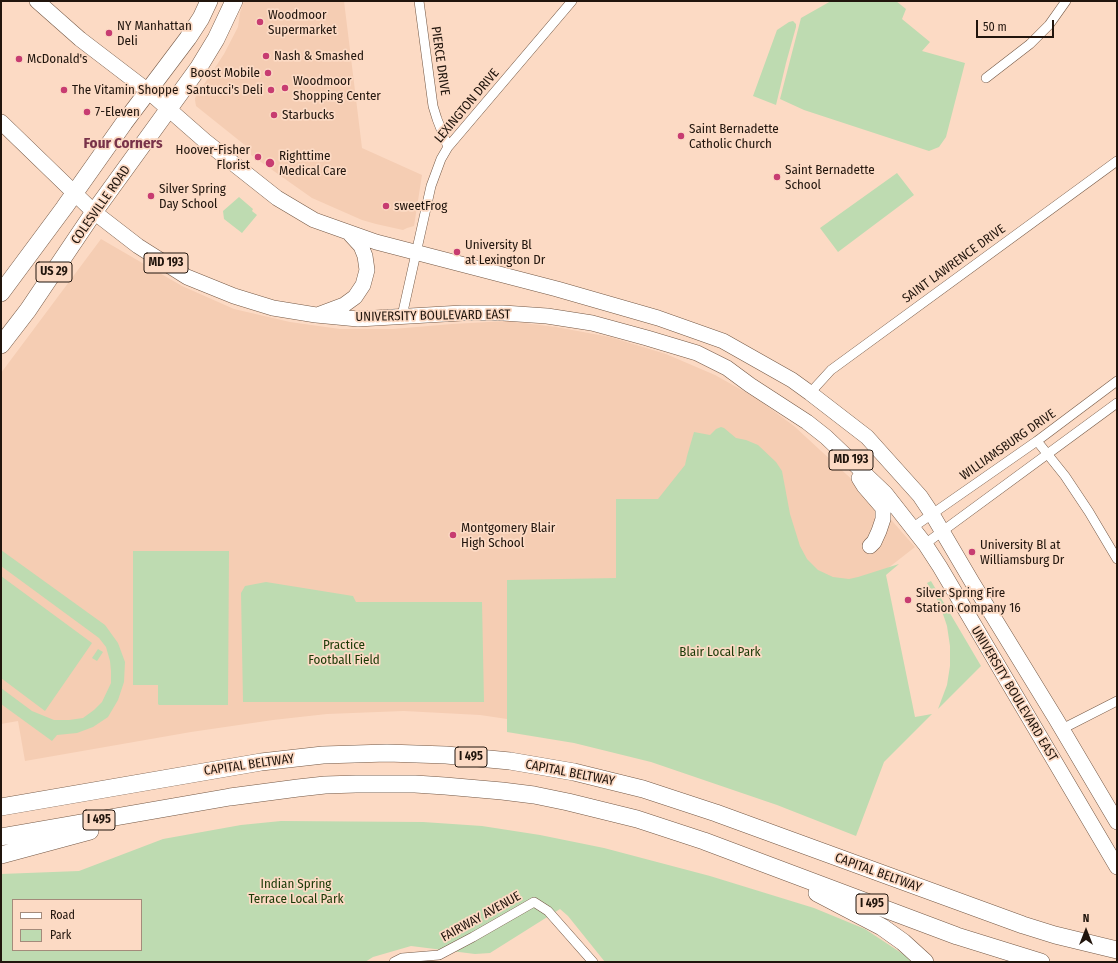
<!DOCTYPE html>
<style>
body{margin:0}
#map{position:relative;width:1118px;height:963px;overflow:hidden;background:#fcdac4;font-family:"Fira Sans Condensed",sans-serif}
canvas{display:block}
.frame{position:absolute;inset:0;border:2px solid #21150d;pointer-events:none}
.legend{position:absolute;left:12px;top:899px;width:130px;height:52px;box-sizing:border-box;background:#fcdac4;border:1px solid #a48b7b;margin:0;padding:5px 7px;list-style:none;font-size:12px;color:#21150d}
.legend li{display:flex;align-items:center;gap:8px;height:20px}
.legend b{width:20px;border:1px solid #a48b7b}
.north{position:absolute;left:1066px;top:911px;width:40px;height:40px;-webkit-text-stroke:3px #fcdac4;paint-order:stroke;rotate:0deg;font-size:11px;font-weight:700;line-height:16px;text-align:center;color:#21150d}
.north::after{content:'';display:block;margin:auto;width:14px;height:18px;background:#21150d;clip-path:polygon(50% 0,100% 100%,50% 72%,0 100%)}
.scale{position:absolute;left:976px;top:20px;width:78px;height:18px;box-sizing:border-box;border:2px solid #21150d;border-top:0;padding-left:5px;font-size:12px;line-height:14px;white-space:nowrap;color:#21150d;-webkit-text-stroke:3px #fcdac4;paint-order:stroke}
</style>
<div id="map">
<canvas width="1118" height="963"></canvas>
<div class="frame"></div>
<ul class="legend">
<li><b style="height:5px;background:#fff"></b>Road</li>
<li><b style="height:11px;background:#bedbb1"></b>Park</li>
</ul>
<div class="north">N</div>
<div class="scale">50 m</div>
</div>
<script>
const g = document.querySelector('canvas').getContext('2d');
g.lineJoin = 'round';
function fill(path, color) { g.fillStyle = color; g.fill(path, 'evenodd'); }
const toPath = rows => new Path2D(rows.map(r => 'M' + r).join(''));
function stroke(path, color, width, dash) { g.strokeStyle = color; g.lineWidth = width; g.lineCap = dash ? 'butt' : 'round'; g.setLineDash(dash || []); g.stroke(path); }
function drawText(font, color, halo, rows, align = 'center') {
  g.font = font + ' "Fira Sans Condensed",sans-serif'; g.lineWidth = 3.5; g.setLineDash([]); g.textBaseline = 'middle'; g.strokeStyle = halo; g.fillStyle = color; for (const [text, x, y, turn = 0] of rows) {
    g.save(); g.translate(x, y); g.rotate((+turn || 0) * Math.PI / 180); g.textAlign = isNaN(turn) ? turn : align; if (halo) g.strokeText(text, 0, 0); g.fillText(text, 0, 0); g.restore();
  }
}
fill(toPath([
 [244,1,344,1,362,148,422,175,414,226,407,228,403,230,376,224,362,220,312,198,251,155,251,150,196,106,195,100,195,98,224,54,238,27,240,13],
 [101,239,182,286,234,309,290,322,340,329,393,329,452,324,507,321,556,327,610,337,666,354,715,375,756,398,794,426,872,498,915,547,883,572,541,724,480,715,404,711,327,714,273,720,191,732,25,761,18,721,1,724,1,373]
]), '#f5cdb3');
fill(toPath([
 [831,1,896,1,906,9,902,19,930,42,922,51,965,63,946,137,939,147,929,151,804,110,780,99,801,18],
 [793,21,796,24,796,27,786,63,776,105,753,96,777,30,789,22],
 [897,173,914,195,838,252,820,228],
 [239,197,253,209,252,211,257,215,242,233,224,219,223,211],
 [721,427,724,428,736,438,746,440,758,445,776,462,782,471,790,514,800,546,807,559,818,570,833,577,849,579,858,577,899,564,886,575,915,717,932,714,884,762,856,836,777,805,651,762,574,743,507,732,507,580,616,578,616,499,658,499,685,465,687,456,694,432,710,435,716,429],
 [1,550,105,625,118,643,125,662,124,682,118,700,108,717,93,727,77,733,57,735,52,741,1,704,1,688,32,711,54,720,69,720,83,718,94,710,102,702,111,683,111,671,110,661,106,647,99,638,1,566],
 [133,551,229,551,228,705,159,705,158,704,158,685,133,685],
 [1,576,92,643,45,711,1,678],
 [931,581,981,666,938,709,947,685,950,666,950,646,947,626,944,617,937,599,927,583],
 [266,582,353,596,356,602,482,602,484,702,243,702,241,593,245,586],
 [98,649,103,652,97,661,92,658],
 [281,821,423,822,482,826,540,835,604,848,710,876,814,908,865,929,915,962,605,962,568,916,560,909,490,953,475,954,411,946,373,957,365,962,1,962,1,874,79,871,163,839,241,825],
 [13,900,141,900,141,950,13,950]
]), '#bedbb1');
const street = toPath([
 [419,1,433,106,437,119,448,147],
 [986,78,1030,44,1049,25,1066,1],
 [402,316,431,186,441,159,448,147,572,1],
 [810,393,831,370,1117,161],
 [1037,441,1065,476,1089,512,1117,559],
 [912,528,1037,441,1117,381],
 [925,544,1117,403],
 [1062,729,1117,701],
 [394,962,402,958,439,955,473,937,534,902,548,911,593,962]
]);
const primary = toPath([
 [37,1,80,39,148,91,205,141,277,198,314,220,376,242,557,289,658,318,723,341,792,380,810,393,867,437,920,496,932,514,972,582,1056,719,1117,822],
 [1,122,94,212,138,246,187,277,234,296,273,308,316,315,358,319,462,313,503,313,547,316,592,323,647,338,697,353,727,368,750,385,807,422,826,437,885,493,925,544,940,567,1117,867],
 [320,314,344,305,355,297,363,285,367,270,365,256,361,246,350,234],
 [859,478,864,486,883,508,883,519,879,531,874,542,870,546]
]);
const highway = toPath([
 [1,293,64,208,124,123,188,38,201,18,209,1],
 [1,345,28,310,94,212,199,67,216,39,234,1],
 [1,807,261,762,323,755,387,753,446,755,510,761,574,772,643,789,716,813,1023,925,1055,935,1117,950],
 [1,837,230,797,298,788,325,785,356,784,415,784,445,786,502,791,534,795,568,802,637,819,704,841,957,936,1041,962],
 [1,855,90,831],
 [817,893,882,927,903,942,925,962]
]);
stroke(street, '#745845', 10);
stroke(primary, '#745845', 16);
stroke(highway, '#745845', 18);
stroke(street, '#fff', 9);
stroke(primary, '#fff', 15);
stroke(highway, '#fff', 17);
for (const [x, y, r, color] of [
 [260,22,4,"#c73c71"],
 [109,33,4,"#c73c71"],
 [266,56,4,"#c73c71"],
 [19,59,4,"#c73c71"],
 [268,73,4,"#c73c71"],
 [285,88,4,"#c73c71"],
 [64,90,4,"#c73c71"],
 [271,90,4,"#c73c71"],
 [87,112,4,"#c73c71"],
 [274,115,4,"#c73c71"],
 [681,136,4,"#c73c71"],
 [258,157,4,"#c73c71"],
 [270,163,5,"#c73c71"],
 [777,177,4,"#c73c71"],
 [151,196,4,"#c73c71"],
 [386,206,4,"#c73c71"],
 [457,252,4,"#c73c71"],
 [453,535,4,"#c73c71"],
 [972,552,4,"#c73c71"],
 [908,600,4,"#c73c71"]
]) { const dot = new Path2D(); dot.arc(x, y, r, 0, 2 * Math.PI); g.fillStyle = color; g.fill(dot); stroke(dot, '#fcdac4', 1.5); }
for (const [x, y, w] of [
 [166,263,44],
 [54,272,36],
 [851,460,44],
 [471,757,32],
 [99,820,32],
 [872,904,32]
]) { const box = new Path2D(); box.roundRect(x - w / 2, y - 10, w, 20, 3); g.fillStyle = '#fcdac4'; g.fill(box); stroke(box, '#21150d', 1); }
drawText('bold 12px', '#21150d', null, [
 ["MD 193",166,263],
 ["US 29",54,272],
 ["MD 193",851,460],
 ["I 495",471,757],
 ["I 495",99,820],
 ["I 495",872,904]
]);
drawText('13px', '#21150d', '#fcdac4', [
 ["Woodmoor",268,15],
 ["Supermarket",268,30],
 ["NY Manhattan",117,26],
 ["Deli",117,41],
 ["Nash & Smashed",274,56],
 ["McDonald's",27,59],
 ["Boost Mobile",260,73,"right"],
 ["Woodmoor",293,81],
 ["Shopping Center",293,96],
 ["The Vitamin Shoppe",72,90],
 ["Santucci's Deli",263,90,"right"],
 ["7-Eleven",95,112],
 ["Starbucks",282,115],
 ["Saint Bernadette",689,129],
 ["Catholic Church",689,144],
 ["Hoover-Fisher",250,150,"right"],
 ["Florist",250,165,"right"],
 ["Righttime",279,156],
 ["Medical Care",279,171],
 ["Saint Bernadette",785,170],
 ["School",785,185],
 ["Silver Spring",159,189],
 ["Day School",159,204],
 ["sweetFrog",394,206],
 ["University Bl",465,245],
 ["at Lexington Dr",465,260],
 ["Montgomery Blair",461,528],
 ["High School",461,543],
 ["University Bl at",980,545],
 ["Williamsburg Dr",980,560],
 ["Silver Spring Fire",916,593],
 ["Station Company 16",916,608]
], 'left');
drawText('13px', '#21150d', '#fcdac4', [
 ["PIERCE DRIVE",440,61,82],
 ["LEXINGTON DRIVE",467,106,-50],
 ["COLESVILLE ROAD",101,205,-55],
 ["SAINT LAWRENCE DRIVE",954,264,-36],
 ["UNIVERSITY BOULEVARD EAST",433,316,-1],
 ["WILLIAMSBURG DRIVE",1008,445,-35],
 ["UNIVERSITY BOULEVARD EAST",1014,694,59],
 ["CAPITAL BELTWAY",249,765,-8],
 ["CAPITAL BELTWAY",570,773,11],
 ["CAPITAL BELTWAY",878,873,20],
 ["FAIRWAY AVENUE",481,917,-29]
]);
drawText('13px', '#1a3906', '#fcdac4', [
 ["Practice",344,645],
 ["Football Field",344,660],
 ["Blair Local Park",720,652],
 ["Indian Spring",296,884],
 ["Terrace Local Park",296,899]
]);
drawText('bold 15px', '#79334a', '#fcdac4', [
 ["Four Corners",123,144]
]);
</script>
